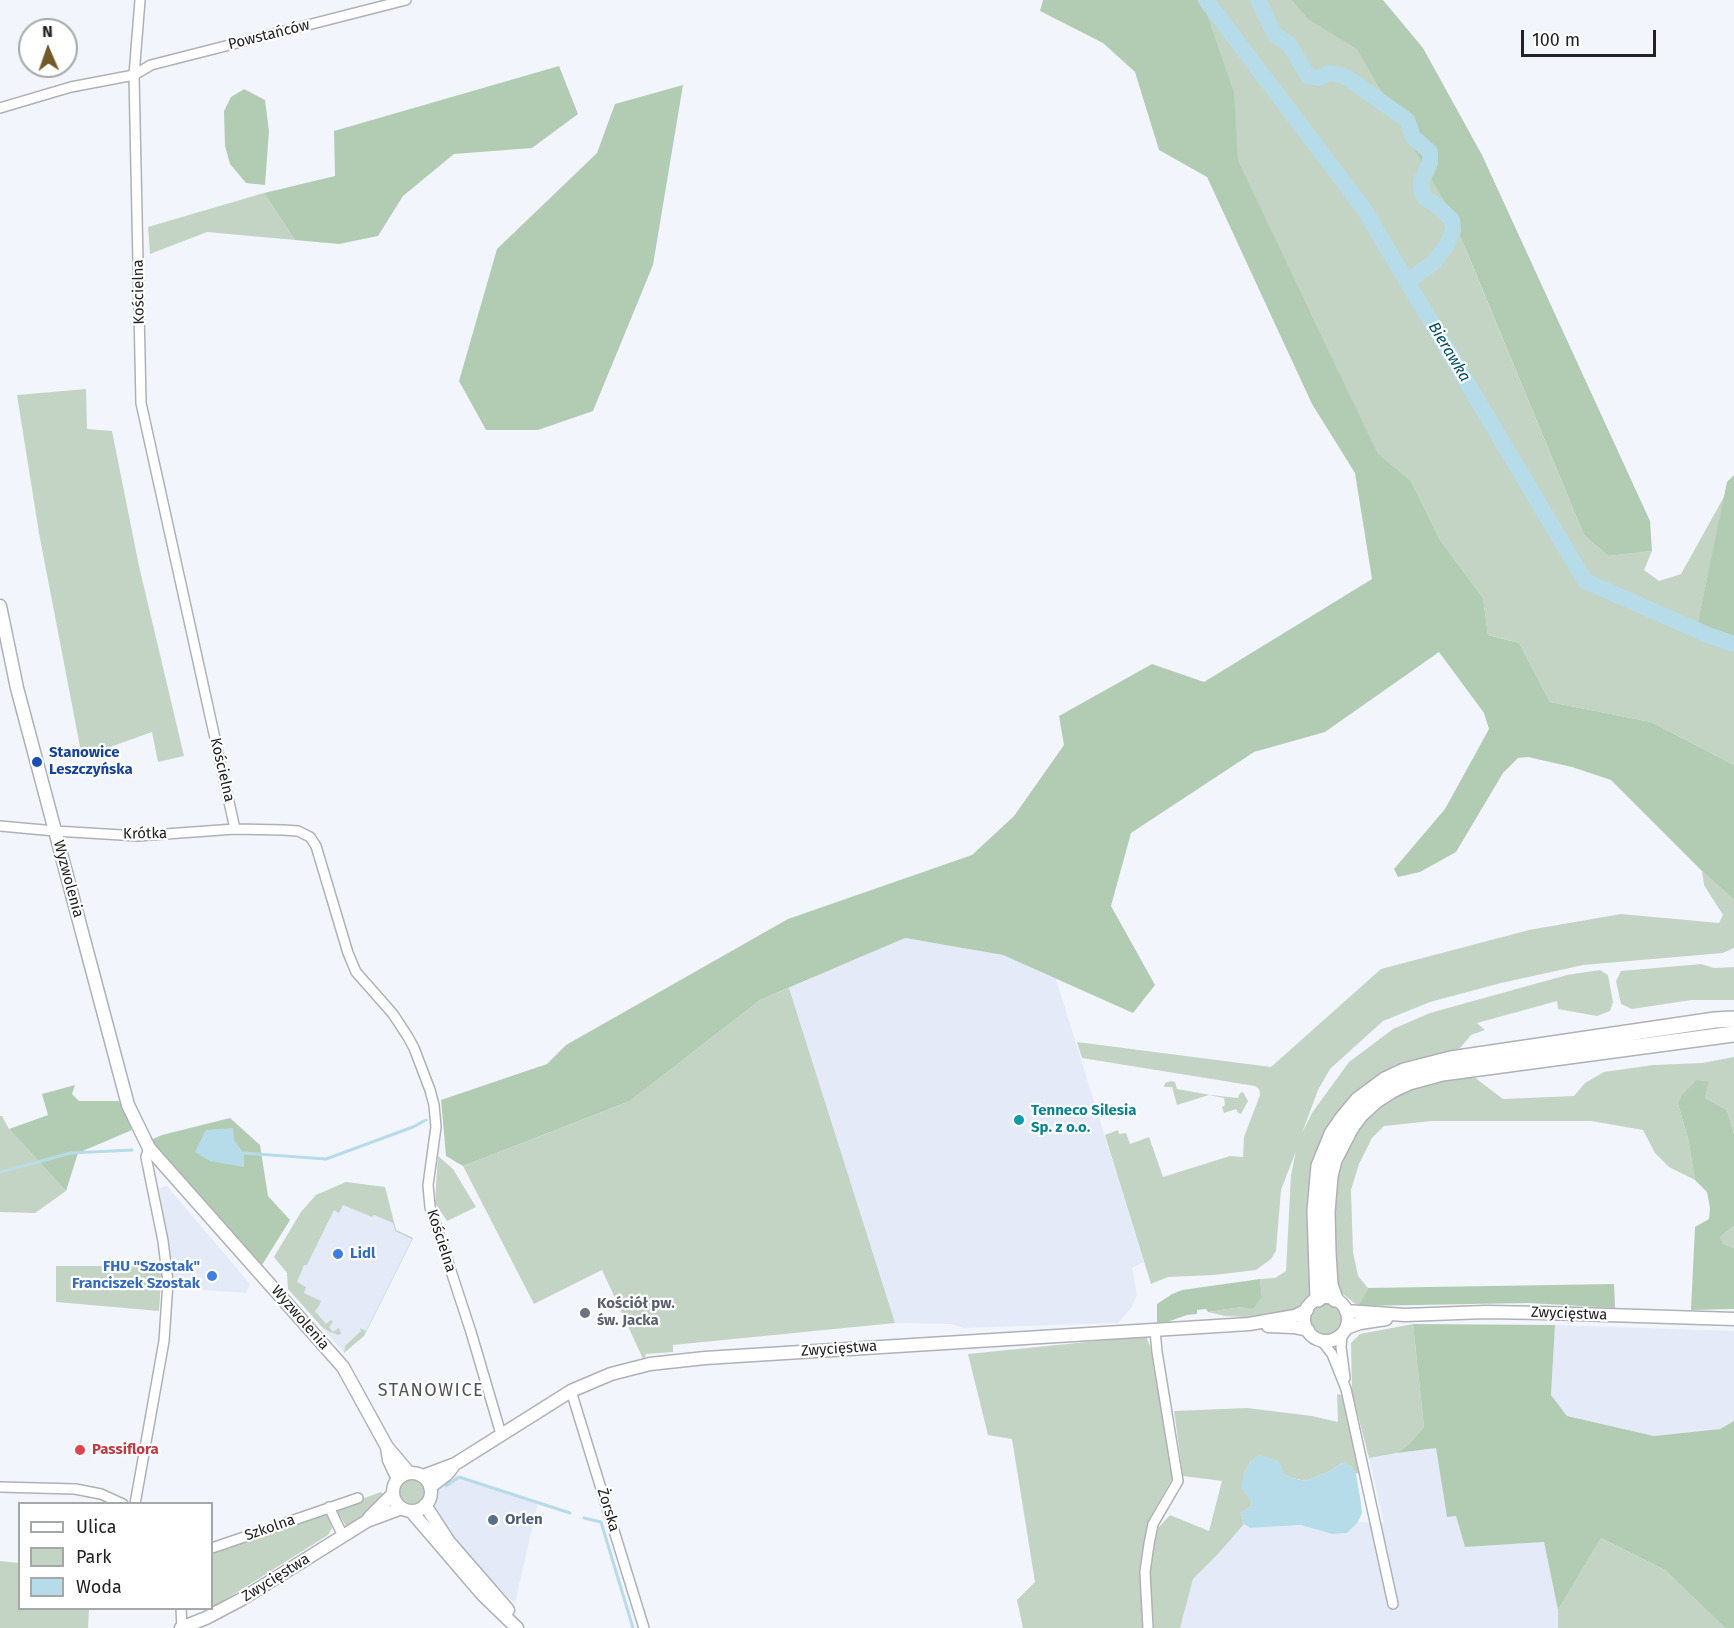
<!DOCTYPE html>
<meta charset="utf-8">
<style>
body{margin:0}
#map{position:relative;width:1734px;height:1628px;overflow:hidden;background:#f3f5fc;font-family:"Fira Sans",sans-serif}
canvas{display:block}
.legend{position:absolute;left:18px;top:1502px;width:195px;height:108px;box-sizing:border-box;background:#fff;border:2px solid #a6a7a7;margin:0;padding:8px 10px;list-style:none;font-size:18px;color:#212224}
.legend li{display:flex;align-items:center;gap:12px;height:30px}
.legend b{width:30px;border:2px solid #a6a7a7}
.north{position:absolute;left:18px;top:18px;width:60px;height:60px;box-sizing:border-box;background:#fff;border:2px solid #a6a7a7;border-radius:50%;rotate:358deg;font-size:16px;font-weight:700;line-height:24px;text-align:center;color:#212224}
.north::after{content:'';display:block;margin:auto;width:21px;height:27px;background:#725a2b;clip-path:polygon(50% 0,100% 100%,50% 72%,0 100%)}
.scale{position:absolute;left:1521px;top:30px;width:135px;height:27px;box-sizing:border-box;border:3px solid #212224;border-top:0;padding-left:8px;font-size:18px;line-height:21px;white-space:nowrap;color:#212224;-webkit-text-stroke:4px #fff;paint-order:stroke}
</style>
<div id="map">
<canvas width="1734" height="1628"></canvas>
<ul class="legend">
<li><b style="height:8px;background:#fff"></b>Ulica</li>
<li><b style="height:16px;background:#c3d4c4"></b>Park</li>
<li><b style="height:16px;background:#b7dce9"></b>Woda</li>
</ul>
<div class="north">N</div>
<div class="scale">100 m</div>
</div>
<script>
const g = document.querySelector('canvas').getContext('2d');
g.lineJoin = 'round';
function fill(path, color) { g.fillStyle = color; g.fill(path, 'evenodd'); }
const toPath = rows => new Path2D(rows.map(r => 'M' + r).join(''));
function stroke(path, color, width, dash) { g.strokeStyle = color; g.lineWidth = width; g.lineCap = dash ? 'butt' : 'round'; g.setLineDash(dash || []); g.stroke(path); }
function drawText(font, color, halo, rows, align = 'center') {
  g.font = font + ' "Fira Sans",sans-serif'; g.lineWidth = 4.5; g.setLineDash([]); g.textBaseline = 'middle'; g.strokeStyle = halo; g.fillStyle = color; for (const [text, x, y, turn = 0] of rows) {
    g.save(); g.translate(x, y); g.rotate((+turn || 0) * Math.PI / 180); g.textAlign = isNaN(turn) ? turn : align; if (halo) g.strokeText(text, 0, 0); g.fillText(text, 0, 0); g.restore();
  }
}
fill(toPath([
 [905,938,1003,955,1056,979,1144,1262,1132,1268,1137,1295,1131,1308,1118,1323,964,1328,951,1324,895,1323,789,988],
 [346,1182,385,1187,396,1230,413,1238,364,1336,344,1353,288,1288,287,1273,274,1257,301,1212,316,1195],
 [167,1186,250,1284,246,1293,174,1288,159,1188],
 [1555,1325,1734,1331,1734,1421,1720,1429,1654,1436,1567,1416,1551,1395],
 [1436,1447,1447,1516,1456,1516,1465,1547,1544,1542,1558,1610,1558,1628,1180,1628,1193,1579,1218,1554,1244,1524,1250,1528,1301,1525,1332,1534,1347,1533,1358,1522,1384,1523,1369,1458],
 [455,1474,538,1503,515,1603,488,1582,441,1526,432,1505,437,1489]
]), '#e5eaf8');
fill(toPath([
 [1200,0,1306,0,1363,45,1419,129,1468,255,1584,535,1608,556,1652,551,1644,570,1659,581,1681,574,1725,495,1696,631,1734,645,1734,765,1651,722,1550,702,1519,643,1488,635,1483,598,1440,540,1411,481,1378,455,1311,314,1233,179,1215,39],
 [264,193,295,240,207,232,150,254,148,227],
 [86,389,87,429,112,431,139,566,184,756,158,762,152,732,82,757,39,533,17,395],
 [1702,871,1734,900,1734,948,1723,953,1583,965,1501,983,1430,1002,1383,1021,1330,1069,1318,1090,1302,1133,1312,1113,1349,1062,1393,1029,1430,1013,1567,975,1600,970,1608,975,1613,1002,1610,1011,1597,1016,1558,1009,1557,1001,1477,1023,1485,1030,1471,1035,1461,1047,1451,1054,1349,1101,1311,1296,1300,1309,1246,1317,1225,1316,1208,1312,1242,1307,1262,1297,1260,1279,1275,1278,1286,1271,1291,1175,1296,1151,1281,1190,1276,1251,1271,1259,1256,1270,1214,1275,1168,1277,1151,1284,1105,1135,1118,1130,1119,1134,1126,1133,1130,1144,1149,1137,1163,1177,1230,1156,1243,1157,1244,1137,1260,1095,1259,1089,1255,1086,1082,1058,1077,1042,1271,1067,1381,969,1529,930,1621,914,1719,923,1723,915,1704,885],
 [1701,964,1714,968,1734,967,1734,1000,1691,1000,1632,1009,1621,1004,1616,981,1621,971],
 [789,988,895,1323,673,1345,673,1352,646,1354,644,1361,602,1270,534,1304,463,1166,630,1101,760,1000],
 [1734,1057,1734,1134,1727,1110,1705,1098,1709,1082,1678,1104,1688,1138,1695,1180,1669,1167,1655,1153,1643,1130,1591,1121,1432,1121,1384,1126,1372,1138,1359,1164,1351,1190,1353,1252,1358,1276,1368,1288,1358,1306,1338,1290,1333,1226,1336,1182,1341,1158,1364,1119,1388,1100,1428,1079,1469,1073,1503,1099,1574,1096,1585,1083,1604,1072,1653,1065,1702,1063],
 [1171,1081,1175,1082,1177,1089,1211,1095,1238,1098,1240,1093,1243,1092,1248,1101,1241,1114,1238,1113,1236,1109,1224,1113,1222,1107,1225,1105,1224,1098,1209,1095,1177,1105,1172,1087,1164,1087,1165,1083],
 [0,1116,2,1116,9,1129,66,1191,35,1213,0,1212],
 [438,1156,453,1169,476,1207,447,1221,435,1203],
 [346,1182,385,1187,396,1230,413,1238,364,1336,344,1353,345,1346,361,1331,360,1328,366,1331,412,1239,395,1231,393,1223,374,1215,372,1217,343,1205,339,1213,334,1210,307,1265,304,1265,297,1282,306,1287,304,1293,321,1301,319,1306,315,1311,326,1324,331,1320,333,1322,329,1327,333,1332,339,1328,341,1333,339,1335,330,1332,322,1327,288,1289,287,1273,274,1257,301,1212,316,1195],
 [1734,1226,1734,1248,1724,1246,1720,1237],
 [56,1266,162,1266,159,1311,56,1302],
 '1310 1319a16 16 0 1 1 32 0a16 16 0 1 1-32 0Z',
 [1413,1324,1424,1427,1409,1444,1397,1453,1369,1458,1352,1392,1351,1343,1360,1334],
 [1146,1336,1150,1346,1173,1477,1148,1521,1140,1566,1144,1628,1023,1628,1017,1600,1035,1582,1012,1439,988,1435,968,1354],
 [1337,1394,1345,1396,1361,1471,1356,1474,1351,1466,1342,1463,1330,1471,1306,1481,1292,1478,1282,1473,1281,1465,1251,1461,1244,1474,1248,1495,1252,1502,1251,1506,1241,1513,1244,1524,1218,1554,1193,1579,1180,1628,1154,1628,1149,1573,1158,1528,1170,1515,1209,1531,1222,1481,1183,1476,1174,1411,1247,1408,1312,1416,1338,1422],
 '398 1492a13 13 0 1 1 26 0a13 13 0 1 1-26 0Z',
 [381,1492,384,1494,382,1500,360,1518,346,1526,336,1510,348,1504],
 [319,1515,326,1515,330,1521,332,1528,328,1535,212,1608,212,1554],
 [1601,1538,1665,1570,1725,1628,1558,1628,1558,1610],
 [0,1561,19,1563,20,1608,89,1609,88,1628,0,1628]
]), '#c3d4c4');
fill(toPath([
 [1043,0,1200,0,1203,3,1234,93,1238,161,1378,454,1411,481,1440,540,1483,598,1488,635,1519,643,1550,702,1651,722,1734,765,1734,900,1702,871,1611,780,1572,767,1528,757,1518,758,1503,773,1456,852,1420,872,1398,877,1394,869,1445,809,1489,729,1484,713,1439,652,1325,732,1254,752,1131,833,1111,906,1155,985,1133,1013,1003,955,905,938,760,1000,630,1101,463,1166,446,1156,441,1100,547,1064,566,1045,788,919,972,855,1014,816,1064,745,1059,716,1152,664,1204,682,1372,579,1355,473,1312,404,1207,177,1159,150,1135,72,1103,43,1040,11],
 [1292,0,1383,0,1423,48,1482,155,1650,521,1652,551,1608,556,1584,535,1450,211,1357,49,1308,19],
 [559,66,578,114,532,148,454,154,403,196,378,236,339,244,295,240,264,193,335,176,334,131],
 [683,85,653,265,593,411,538,430,486,430,459,381,497,249,597,153,615,104],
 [244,89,265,100,269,131,265,185,246,183,230,164,225,146,224,111,231,97],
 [1734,475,1734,645,1696,631,1727,482],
 [1697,1080,1709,1082,1705,1098,1727,1110,1734,1134,1734,1226,1720,1237,1724,1245,1734,1248,1734,1309,1691,1310,1695,1227,1709,1219,1710,1208,1707,1192,1695,1180,1688,1138,1678,1104,1681,1096],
 [75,1085,72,1094,79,1101,119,1101,132,1130,78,1153,66,1191,9,1129,48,1115,42,1094],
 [230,1118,260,1145,268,1196,290,1220,262,1265,151,1140,162,1135],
 [1260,1279,1262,1297,1253,1309,1242,1307,1208,1312,1206,1309,1197,1310,1197,1314,1187,1315,1167,1322,1157,1322,1157,1304,1172,1294,1182,1290],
 [1614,1284,1615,1308,1529,1303,1358,1306,1368,1288],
 [1413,1324,1555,1325,1551,1395,1567,1416,1654,1436,1720,1429,1734,1421,1734,1628,1725,1628,1665,1570,1601,1538,1558,1610,1544,1542,1465,1547,1456,1516,1447,1517,1436,1448,1397,1453,1409,1444,1424,1427]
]), '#b2ccb4');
fill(toPath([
 [233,1128,234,1140,244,1154,244,1167,210,1161,195,1152,206,1130],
 [1260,1455,1278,1461,1281,1465,1283,1473,1292,1478,1306,1481,1330,1471,1342,1463,1345,1463,1351,1466,1356,1474,1361,1503,1362,1513,1358,1522,1347,1533,1332,1534,1301,1525,1250,1528,1244,1524,1241,1513,1251,1506,1252,1502,1241,1488,1244,1474,1251,1461,1255,1457]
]), '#b7dce9');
stroke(toPath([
 [243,1153,326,1159,413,1127,426,1120],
 [0,1172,71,1153,132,1150],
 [446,1486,459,1477,570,1513],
 [584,1518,601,1522,633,1628]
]), '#b7dce9', 3);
stroke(toPath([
 [1206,0,1364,209,1585,581,1708,635,1734,644],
 [1258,0,1275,35,1289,44,1308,76,1319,78,1330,73,1344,76,1355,83,1407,120,1413,137,1430,152,1430,163,1421,182,1422,193,1426,199,1434,203,1452,220,1453,231,1447,245,1434,262,1407,282]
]), '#b7dce9', 16);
const minor = toPath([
 [140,0,134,75,141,403,235,829],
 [0,108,71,87,134,75,151,65,406,0],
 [0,826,55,831,138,836,235,829,283,830,298,831,310,837,316,846,348,953,356,972,393,1014,408,1037,414,1048,430,1090,434,1105,436,1127,428,1185,430,1207,471,1332,501,1434],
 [1342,1334,1341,1347,1345,1378],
 [1321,1340,1332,1354,1346,1389,1393,1604],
 [571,1391,644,1628],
 [0,1487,75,1489,101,1494,123,1504],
 [135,1504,164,1341,168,1282,163,1241,146,1157,149,1148],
 [329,1507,343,1536],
 [212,1548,358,1498],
 [181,1608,182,1628],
 [1148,1628,1145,1572,1149,1544,1153,1524,1178,1481,1157,1352,1155,1330]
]);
const major = toPath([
 [0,606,17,688,128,1105,149,1148,343,1367,387,1447,409,1473],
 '1304 1319a22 22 0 1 1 44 0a22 22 0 1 1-44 0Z',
 [1346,1311,1405,1315,1485,1312,1544,1313,1734,1319],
 [1268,1326,1294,1327,1308,1330],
 [1346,1328,1360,1323,1386,1319],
 [387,1447,389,1460,398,1479],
 '393 1492a19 19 0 1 1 38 0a19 19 0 1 1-38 0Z',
 [423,1476,455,1464,571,1391,611,1374,650,1364,705,1358,1249,1324,1295,1316,1307,1310],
 [430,1487,447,1474,454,1465],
 [425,1505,449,1542,508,1610],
 [411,1511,483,1595,517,1628],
 [369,1518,393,1494],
 [181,1628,206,1618,242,1599,367,1521,402,1508]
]);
const highway = toPath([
 [1318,1299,1315,1211,1319,1166,1332,1134,1343,1118,1358,1100,1385,1080,1404,1071,1451,1059,1715,1020,1734,1019],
 [1335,1299,1330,1285,1328,1253,1327,1212,1330,1176,1334,1160,1350,1129,1360,1115,1375,1101,1392,1090,1409,1082,1442,1073,1734,1034]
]);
stroke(minor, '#afb1b7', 12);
stroke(major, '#afb1b7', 15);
stroke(highway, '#afb1b7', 18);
stroke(minor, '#fff', 9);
stroke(major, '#fff', 12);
stroke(highway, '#fff', 15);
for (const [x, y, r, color] of [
 [37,762,6,"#1a4fb4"],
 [1019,1120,6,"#0f9aa8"],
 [338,1254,6,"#3f7fe0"],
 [212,1276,6,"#3f7fe0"],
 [585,1313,6,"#6b7280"],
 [80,1450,6,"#e0444e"],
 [493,1520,6,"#5c6f8a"]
]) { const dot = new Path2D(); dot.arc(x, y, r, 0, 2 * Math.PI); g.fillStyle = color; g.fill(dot); stroke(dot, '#fff', 2); }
drawText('15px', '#212224', '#fff', [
 ["Powstańców",269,35,-14],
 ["Kościelna",139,292,-91],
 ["Kościelna",222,770,77],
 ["Krótka",145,834,-1],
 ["Wyzwolenia",68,879,75],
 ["Kościelna",441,1241,72],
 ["Zwycięstwa",1569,1314,2],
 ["Wyzwolenia",300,1318,49],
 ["Zwycięstwa",839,1349,-4],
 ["Żorska",608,1510,73],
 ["Szkolna",270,1528,-19],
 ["Zwycięstwa",276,1578,-32]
]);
drawText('bold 15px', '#164399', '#fff', [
 ["Stanowice",49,753],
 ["Leszczyńska",49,770]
], 'left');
drawText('bold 15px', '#0d838f', '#fff', [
 ["Tenneco Silesia",1031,1111],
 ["Sp. z o.o.",1031,1128]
], 'left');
drawText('bold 15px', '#366cbe', '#fff', [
 ["Lidl",350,1254],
 ["FHU \"Szostak\"",200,1267,"right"],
 ["Franciszek Szostak",200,1284,"right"]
], 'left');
drawText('bold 15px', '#5b616d', '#fff', [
 ["Kościół pw.",597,1304],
 ["św. Jacka",597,1321]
], 'left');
drawText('bold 15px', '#be3a42', '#fff', [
 ["Passiflora",92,1450]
], 'left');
drawText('bold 15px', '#4e5e75', '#fff', [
 ["Orlen",505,1520]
], 'left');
drawText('italic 16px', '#004f62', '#fff', [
 ["Bierawka",1449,352,59]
]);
g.letterSpacing = '1.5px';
drawText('18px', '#52545a', '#fff', [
 ["STANOWICE",431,1391]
]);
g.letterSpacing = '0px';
</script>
